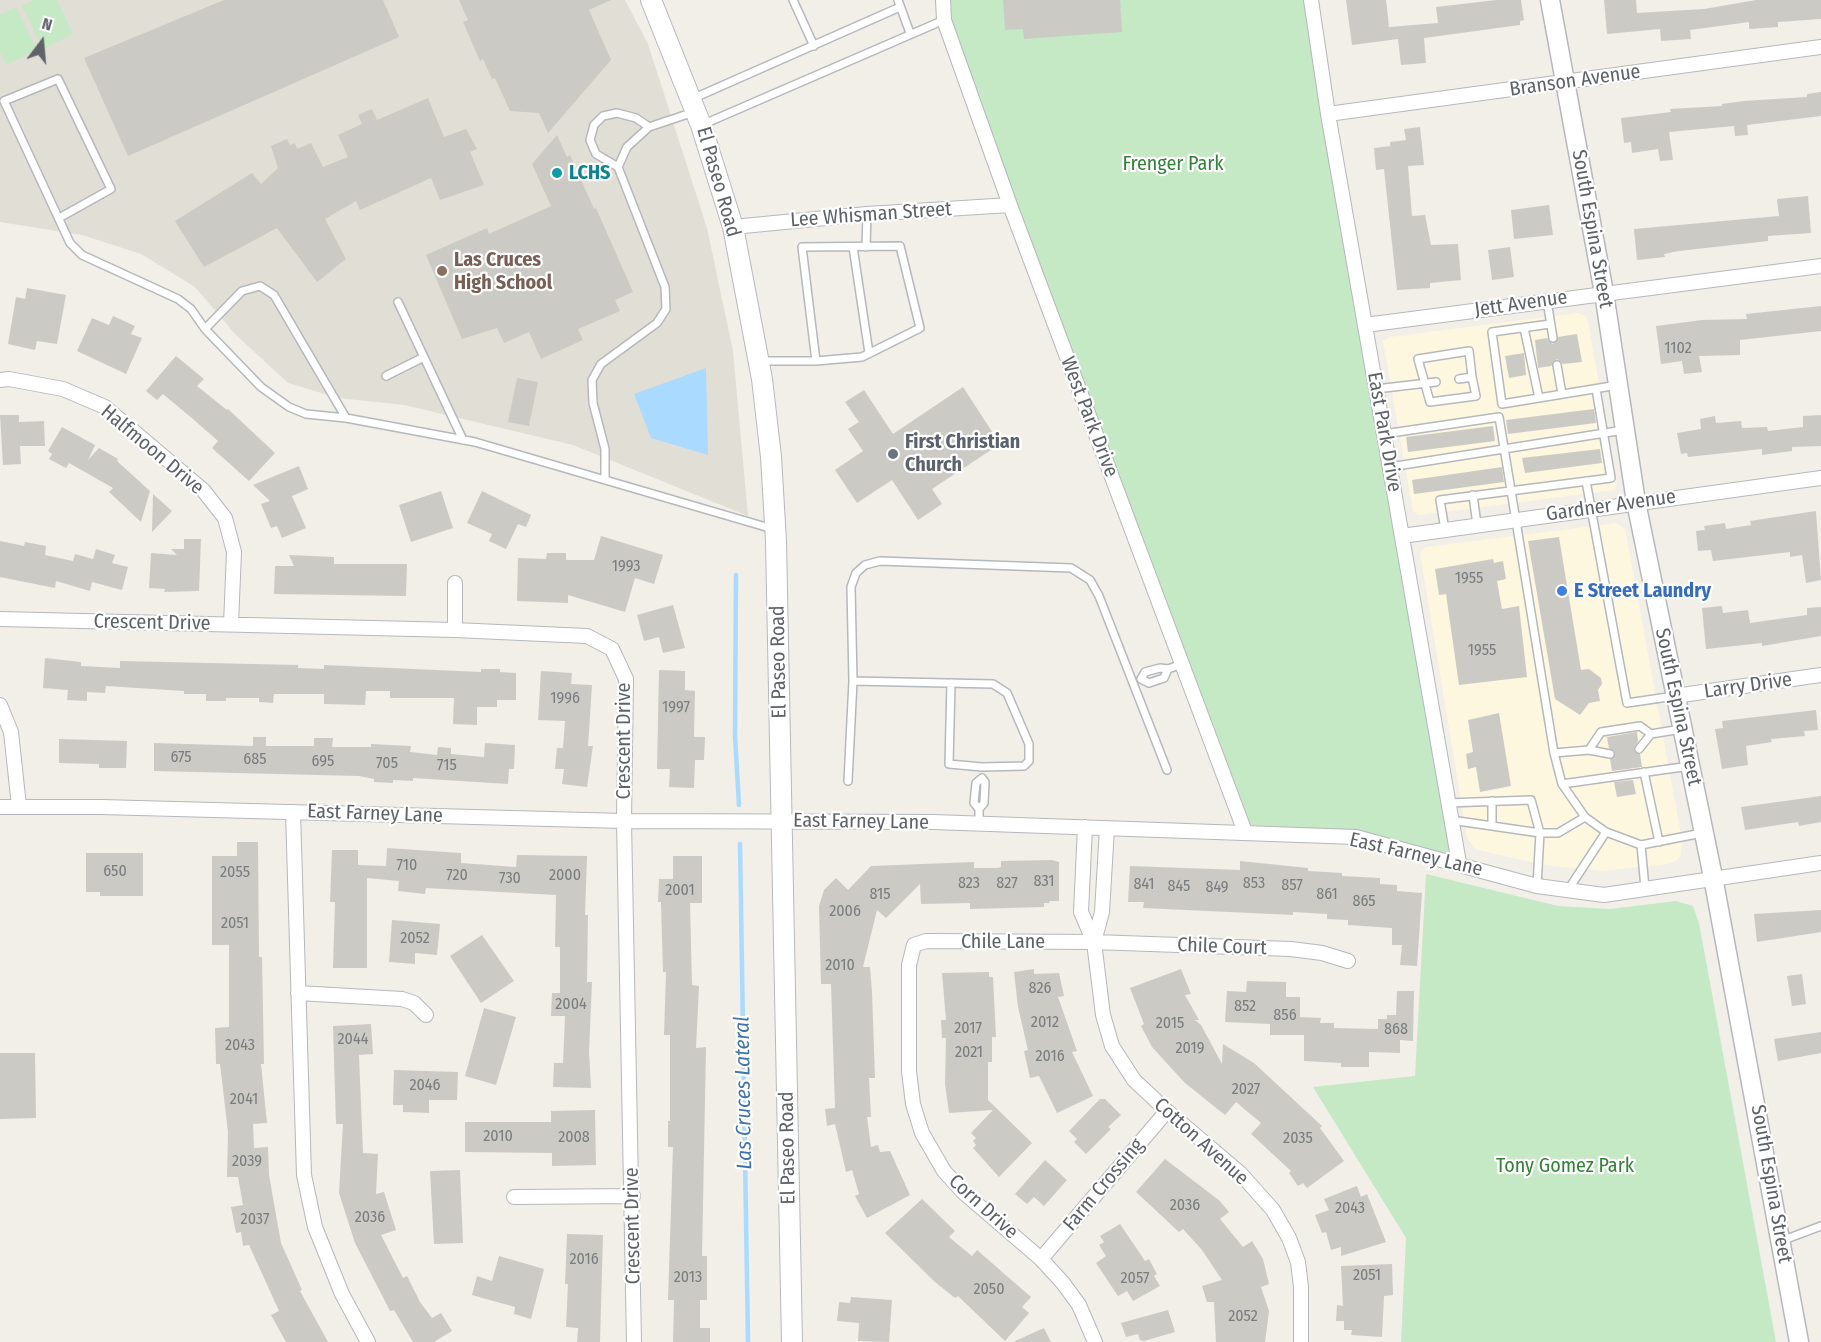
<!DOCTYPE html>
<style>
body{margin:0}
#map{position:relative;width:1821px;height:1342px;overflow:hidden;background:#f1efe8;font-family:"Fira Sans Condensed",sans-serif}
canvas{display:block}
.north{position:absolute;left:12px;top:12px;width:60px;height:60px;-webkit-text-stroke:4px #fff;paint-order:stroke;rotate:16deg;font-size:16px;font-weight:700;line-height:24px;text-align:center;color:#5f6368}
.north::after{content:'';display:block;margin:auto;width:21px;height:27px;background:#5f6368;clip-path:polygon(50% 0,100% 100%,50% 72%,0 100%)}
</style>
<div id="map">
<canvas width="1821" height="1342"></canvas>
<div class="north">N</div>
</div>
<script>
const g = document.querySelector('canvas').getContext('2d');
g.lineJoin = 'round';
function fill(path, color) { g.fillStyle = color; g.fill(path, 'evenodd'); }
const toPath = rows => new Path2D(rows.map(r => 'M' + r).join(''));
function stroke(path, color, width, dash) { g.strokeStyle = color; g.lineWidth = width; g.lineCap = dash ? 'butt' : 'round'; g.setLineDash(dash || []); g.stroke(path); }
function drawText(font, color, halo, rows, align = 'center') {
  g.font = font + ' "Fira Sans Condensed",sans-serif'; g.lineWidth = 4.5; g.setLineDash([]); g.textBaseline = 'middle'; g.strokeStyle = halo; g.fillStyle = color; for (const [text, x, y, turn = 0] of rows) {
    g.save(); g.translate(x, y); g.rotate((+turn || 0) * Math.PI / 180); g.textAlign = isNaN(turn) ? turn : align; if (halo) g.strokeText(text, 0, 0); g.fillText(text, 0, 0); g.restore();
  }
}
fill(toPath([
 [1578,313,1587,317,1617,484,1615,490,1419,515,1413,511,1383,341,1390,337],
 [1617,523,1625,529,1682,840,1681,855,1678,860,1667,864,1602,871,1545,865,1482,851,1474,848,1467,837,1420,553,1426,547]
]), '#fef7e0');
fill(toPath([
 [0,0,625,0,648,44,707,228,733,351,748,516,573,445,404,405,338,398,288,383,235,334,195,287,141,254,82,235,0,222]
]), '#e1ded6');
fill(toPath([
 [34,0,57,0,73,34,43,49,22,6],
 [943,0,1313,0,1459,863,1356,837,1245,832,944,20],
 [16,7,37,50,6,65,0,52,0,15],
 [1426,874,1558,906,1610,909,1676,901,1693,906,1699,923,1776,1342,1401,1342,1406,1238,1313,1087,1415,1076]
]), '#c5e8c5');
fill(toPath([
 [706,368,708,455,651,438,634,394]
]), '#aadaff');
stroke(toPath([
 [736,575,735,736,739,805],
 [740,844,748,1342]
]), '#aadaff', 4.5);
fill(toPath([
 [224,0,383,0,399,37,128,156,84,58],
 [459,0,611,0,589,10,611,60,548,133,539,113,510,111,495,78,492,79,483,59,480,61,463,22,468,20],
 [1003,0,1120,0,1122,32,1024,39,1023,29,1005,30],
 [1346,0,1386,0,1389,27,1438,23,1436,7,1496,0,1521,0,1524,20,1520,21,1520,25,1424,38,1426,63,1401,65,1398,39,1352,45],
 [1604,0,1636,0,1637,13,1704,9,1756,0,1821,0,1821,19,1778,22,1778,27,1749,29,1749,22,1690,30,1691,39,1661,41,1660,29,1607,34],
 [1821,92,1821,116,1747,125,1748,135,1735,136,1734,126,1669,132,1673,160,1660,161,1658,149,1632,153,1631,142,1624,143,1621,118,1671,112,1670,109,1722,106,1722,104,1744,101,1807,97,1807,94],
 [428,98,444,137,466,129,477,149,470,152,484,185,440,200,431,178,360,210,356,201,325,219,346,259,317,282,277,228,204,267,175,221,252,173,261,184,278,168,271,146,287,139,290,145,295,143,297,149,311,143,323,167,348,157,338,135,362,124,358,115,372,109,377,120],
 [1420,127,1424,165,1408,166,1412,216,1425,215,1431,245,1458,244,1461,280,1430,283,1430,288,1397,290,1384,169,1376,170,1374,148,1390,146,1390,142,1406,140,1404,129],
 [557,135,567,157,570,155,594,209,596,208,633,292,615,300,620,311,578,329,583,340,541,359,529,332,504,343,497,328,462,339,426,255,487,228,489,234,551,206,532,164],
 [1808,196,1811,233,1768,236,1768,241,1679,251,1664,254,1665,257,1637,260,1634,229,1779,216,1777,199],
 [1549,205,1553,235,1514,239,1511,210],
 [1510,247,1514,277,1492,280,1488,250],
 [27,288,66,295,57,344,37,341,35,350,8,344,16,297,25,299],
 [1821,306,1821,331,1740,340,1740,355,1699,356,1702,372,1684,374,1682,361,1661,364,1656,326,1702,320,1747,319,1746,314],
 [113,316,135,326,131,334,142,338,126,374,77,351,92,318,109,325],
 [1577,334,1582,362,1563,364,1557,359,1551,366,1538,368,1535,340,1547,338,1553,344,1558,337],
 [1524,353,1526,375,1509,378,1505,356],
 [176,356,204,379,197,386,227,410,228,409,275,453,249,481,212,448,218,441,193,419,163,394,157,400,146,391],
 [517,378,538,382,529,426,508,422],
 [963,387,1000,444,932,489,942,504,918,520,892,480,857,503,835,470,863,451,848,429,859,422,845,402,864,390,893,434],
 [1594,409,1596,423,1508,434,1506,420],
 [0,415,19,415,19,422,44,421,45,446,20,446,21,464,3,465],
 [1821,415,1821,446,1792,447,1792,451,1762,455,1762,449,1688,457,1687,453,1681,454,1677,433,1701,429,1700,419,1715,416,1716,423,1741,421,1742,428,1767,427,1768,431,1803,427,1803,416],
 [1493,426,1495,441,1408,452,1406,437],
 [62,427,95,445,88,460,99,448,118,459,117,461,150,491,141,522,109,492,113,488,69,463,66,468,49,459,52,454,48,451],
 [1600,449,1602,463,1525,473,1522,458],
 [299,466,308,489,292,496,306,528,282,538,277,526,271,528,261,504,270,501,253,485],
 [1502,467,1504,482,1414,494,1412,480],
 [441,491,453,528,411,542,399,505],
 [482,491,531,515,526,527,518,524,506,549,489,541,492,534,467,523],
 [153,494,172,511,152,532],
 [1816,511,1821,580,1806,583,1802,555,1790,557,1790,552,1713,561,1711,550,1698,551,1696,531,1705,530,1704,526,1725,523,1726,529,1751,525,1750,521],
 [601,536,663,555,654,584,635,578,625,612,568,595,568,603,517,601,518,558,546,559,547,553,566,553,566,560,594,560],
 [1559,537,1581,670,1589,669,1601,678,1602,684,1598,690,1600,701,1589,703,1580,715,1555,699,1528,541],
 [184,539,201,539,199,591,164,592,165,589,149,588,151,553,177,555,171,549,184,549],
 [0,541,24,546,25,542,46,546,45,555,73,561,75,554,93,559,96,549,115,555,112,563,128,567,122,590,92,582,90,591,56,581,55,588,0,577],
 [289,555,334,557,334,564,407,564,406,596,274,594,275,566,294,566],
 [1493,559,1494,563,1503,561,1506,579,1497,581,1502,609,1519,606,1527,677,1459,685,1446,594,1439,595,1435,569],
 [673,605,685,648,663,653,659,637,644,641,637,615],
 [1722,606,1723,613,1748,610,1750,623,1807,615,1807,608,1821,607,1821,636,1762,646,1762,643,1706,649,1702,608],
 [45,658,81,662,81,666,120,668,120,661,298,665,298,668,324,669,324,665,481,672,481,669,500,669,500,672,516,673,516,700,497,700,497,707,477,707,477,725,453,724,454,698,390,698,390,691,366,691,365,705,324,704,324,694,274,694,273,703,259,702,259,698,226,698,226,701,206,701,206,694,184,694,184,691,106,686,105,693,87,692,87,701,67,700,68,690,43,688],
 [659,670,685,671,685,690,695,691,694,737,705,737,704,760,695,760,694,788,669,787,670,769,657,769],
 [541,671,572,673,571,684,592,685,588,746,593,746,587,787,562,784,564,769,555,769,557,748,563,748,565,721,538,720],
 [1816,710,1818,730,1804,731,1805,736,1771,739,1772,742,1746,746,1748,765,1722,769,1715,729,1723,728,1722,721],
 [1499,713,1511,786,1480,792,1476,767,1468,769,1466,754,1473,752,1468,720],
 [1637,732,1638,741,1634,750,1640,754,1642,767,1612,771,1610,759,1615,753,1609,748,1607,737],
 [253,737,266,737,266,746,314,746,314,738,333,738,332,747,371,747,371,744,411,746,410,752,437,755,438,747,451,748,451,754,484,757,485,743,515,745,514,769,509,769,508,784,413,778,413,781,393,780,393,783,374,782,374,779,359,776,154,771,154,743,253,746],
 [59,739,127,741,126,768,99,768,99,764,59,763],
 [1633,780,1636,794,1617,797,1614,782],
 [1821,796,1821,822,1799,826,1798,822,1745,830,1741,807],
 [237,842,258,842,259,957,262,957,264,1064,261,1064,267,1123,253,1124,254,1148,268,1147,269,1175,281,1243,302,1290,300,1291,328,1342,286,1342,271,1315,279,1311,249,1245,243,1246,241,1232,236,1233,231,1207,243,1205,238,1177,227,1177,228,1132,220,1064,216,1064,215,1028,229,1027,229,945,212,945,212,856,237,856],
 [387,848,461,853,461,863,516,867,517,855,587,856,585,915,588,915,587,982,592,982,589,1052,591,1088,553,1087,554,1063,563,1063,565,1016,551,1016,552,993,560,993,560,947,555,947,556,895,426,888,425,894,398,891,399,881,367,878,367,968,333,968,335,902,330,902,332,850,358,850,358,865,386,866],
 [86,853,143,853,143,896,100,896,100,892,86,892],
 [673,856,702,856,702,903,690,903,692,985,699,986,696,1048,706,1047,702,1256,707,1256,707,1300,700,1300,700,1328,710,1328,710,1342,673,1342,674,1300,668,1300,673,1147,668,1147,668,1121,670,1121,670,1035,664,1035,666,972,663,972,661,902,658,902,659,879,673,879],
 [1052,860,1059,862,1059,901,1050,901,1049,903,1044,903,1044,907,970,909,970,903,921,904,920,884,886,918,877,910,863,967,870,967,872,992,875,1078,869,1078,871,1117,867,1117,871,1147,878,1145,880,1152,890,1151,910,1195,867,1218,855,1196,859,1194,852,1170,846,1172,835,1124,827,1126,825,1109,835,1108,831,984,821,984,819,906,824,890,836,878,848,890,871,866,974,862,974,868,998,868,1001,867,1001,861],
 [1240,861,1308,868,1308,871,1342,873,1342,876,1380,878,1380,884,1397,885,1397,891,1422,893,1417,966,1400,965,1402,945,1392,945,1392,928,1348,925,1348,920,1327,919,1327,914,1293,912,1293,915,1143,908,1144,902,1128,902,1130,866,1240,870],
 [1821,910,1821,932,1757,942,1754,914],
 [392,920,440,924,437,955,415,953,415,964,389,962],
 [482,935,514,981,481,1003,450,956],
 [1034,969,1034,974,1059,973,1064,996,1058,997,1077,1051,1072,1052,1093,1096,1057,1113,1039,1076,1030,1078,1024,1051,1028,1050,1018,1007,1014,972],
 [1181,969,1191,994,1185,995,1199,1020,1195,1020,1201,1025,1222,1064,1223,1044,1254,1063,1322,1126,1320,1128,1344,1161,1307,1188,1303,1183,1298,1186,1289,1173,1291,1171,1251,1134,1261,1123,1236,1102,1225,1115,1185,1083,1152,1047,1141,1026,1144,1024,1130,988],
 [989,972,989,977,993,977,996,1037,992,1037,992,1062,988,1062,988,1100,1032,1143,999,1177,973,1148,976,1145,973,1141,976,1138,971,1133,993,1110,949,1113,945,1084,946,1038,942,1038,941,1020,946,1020,942,973],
 [1802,974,1806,1004,1792,1006,1787,976],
 [1247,981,1286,982,1286,997,1300,997,1300,1017,1321,1018,1320,1023,1334,1023,1334,1028,1378,1029,1378,1019,1387,1019,1387,1015,1396,1015,1397,991,1414,991,1413,1041,1400,1040,1400,1053,1369,1052,1369,1067,1341,1067,1341,1063,1304,1061,1304,1035,1270,1035,1270,1024,1225,1022,1227,991,1246,992],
 [484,1008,516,1017,496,1085,465,1076],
 [371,1024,373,1054,359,1055,363,1153,378,1154,376,1194,384,1192,396,1230,381,1235,403,1278,407,1276,420,1302,432,1318,441,1313,452,1331,434,1342,413,1342,394,1310,390,1311,355,1243,339,1193,343,1124,336,1124,333,1026],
 [1821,1032,1821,1053,1778,1061,1774,1039],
 [0,1053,35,1053,36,1118,0,1119],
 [394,1070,458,1072,457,1100,429,1100,429,1113,403,1112,403,1105,393,1105],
 [1100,1099,1105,1099,1121,1115,1108,1127,1111,1129,1086,1154,1074,1142,1077,1139,1069,1131],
 [595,1110,596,1165,552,1166,552,1153,465,1152,465,1122,551,1122,551,1111],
 [1165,1159,1220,1201,1229,1212,1220,1219,1243,1247,1252,1241,1263,1259,1269,1284,1261,1287,1269,1311,1265,1342,1216,1342,1214,1302,1207,1302,1202,1286,1222,1280,1202,1250,1183,1229,1179,1232,1136,1192],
 [1045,1160,1067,1180,1044,1206,1034,1197,1027,1204,1015,1194],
 [460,1170,463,1243,434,1244,430,1171],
 [1357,1186,1361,1197,1367,1194,1386,1242,1341,1256,1341,1247,1331,1250,1326,1232,1322,1233,1315,1215,1329,1210,1324,1199],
 [922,1199,955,1231,949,1237,972,1256,977,1250,1031,1297,1022,1307,1029,1313,1005,1341,958,1296,955,1298,935,1282,885,1233],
 [1120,1224,1145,1261,1149,1259,1157,1274,1154,1276,1160,1286,1133,1301,1127,1291,1118,1296,1096,1263,1106,1256,1099,1245,1104,1242,1100,1236],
 [567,1234,603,1235,600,1342,577,1342,578,1328,566,1327,568,1284,565,1284],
 [499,1256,544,1269,531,1319,514,1314,515,1307,472,1295,477,1276,492,1281],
 [1392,1264,1393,1295,1384,1296,1382,1337,1351,1335,1352,1330,1344,1330,1344,1321,1336,1321,1337,1305,1343,1306,1341,1266],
 [851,1297,892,1300,889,1342,858,1341,859,1323,837,1321,839,1302,850,1303],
 [1168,1310,1175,1332,1144,1341,1140,1340,1138,1334,1126,1337,1121,1323],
 [1044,1328,1051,1342,1013,1342]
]), '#cccac5');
const service = toPath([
 [793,0,814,46],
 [898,0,910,33],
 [692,99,900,7],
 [704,124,944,20],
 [618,167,596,154,590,140,594,125,603,116,617,113,636,118,649,127],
 [59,218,111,189,58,79,4,101,70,243,82,255,178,299,191,309,205,329],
 [900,246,920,328,862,357,816,361,802,247,900,246],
 [853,247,869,353],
 [866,247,867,214],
 [1547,301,1553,338],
 [398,302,463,440],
 [1550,324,1492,332,1502,404,1618,385],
 [1524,328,1539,398],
 [761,361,816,361],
 [1557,365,1562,394],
 [386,376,424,357],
 [1459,379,1472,377,1469,351,1418,359,1430,402,1476,396,1472,377],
 [1376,389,1436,382],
 [346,418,306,414,289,407,261,387,205,329,242,291,260,286,274,295,346,418,475,442,773,529],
 [1384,434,1499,417,1554,753,1562,784,1585,817,1606,832,1641,845],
 [1390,467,1624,430],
 [605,479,605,449,593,403,592,380,601,364,657,323,666,309,665,287,618,167,627,147,649,127,694,112],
 [1586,481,1627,703,1675,696],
 [1473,495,1477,525],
 [1445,530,1440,500,1611,478,1596,389],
 [1168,669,1164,678,1149,683,1141,679,1145,672,1160,668,1168,669,1182,664],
 [853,681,851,587,856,573,865,565,880,561,1071,568,1090,580,1099,596,1167,770],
 [1639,749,1651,734],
 [1589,750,1610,754],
 [1554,753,1589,750,1601,732,1640,726,1651,734,1681,729],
 [1644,772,1659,842],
 [848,781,853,681,993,684,1007,693,1029,744,1029,761,1024,766,982,767,949,764,951,683],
 [1562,784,1690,766],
 [1492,801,1492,826],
 [1448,803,1531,800,1540,833,1451,820],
 [979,824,979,809,984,803,985,782,982,778,976,783,974,803,979,809],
 [1537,886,1540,833,1558,833,1585,817],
 [1645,888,1641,845,1702,833],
 [1568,890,1606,832],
 [1781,1241,1821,1226]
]);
const minor = toPath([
 [943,0,944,20,1010,205,1245,832],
 [1311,0,1328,114,1459,863],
 [1328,114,1821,47],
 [733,227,867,214,1010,205],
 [1365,325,1821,266],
 [0,380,9,379,63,389,105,407,203,490,225,518,234,552,231,624],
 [1402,536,1821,478],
 [0,619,455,630,587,636,612,649,626,679,624,821,634,1342],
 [455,630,455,583],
 [1675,696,1821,675],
 [0,705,11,732,19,806],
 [0,807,101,807,624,821,933,822,1356,837,1537,886,1604,895,1821,863],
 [293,812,304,1175,315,1227,342,1294,368,1342],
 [1085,827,1081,912,1094,942,1102,912,1107,828],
 [1094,942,1103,1015,1112,1046,1134,1080,1167,1111,1240,1173,1273,1210,1289,1238,1298,1262,1301,1287,1301,1342],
 [298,993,402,999,414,1003,426,1015],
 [514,1197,633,1196],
 [1041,1259,1167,1111],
 [1095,1342,1079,1305,1063,1283,1041,1259,963,1192,944,1171,922,1133,913,1104,909,1071,909,965,914,945,926,941,1094,942,1291,949,1322,953,1348,961]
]);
const tertiary = toPath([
 [1550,0,1604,293,1636,502,1713,877,1799,1342]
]);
const secondary = toPath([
 [651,0,701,125,733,227,762,379,771,457,776,541,792,1342]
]);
stroke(service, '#b5b8bc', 10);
stroke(minor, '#b5b8bc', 16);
stroke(tertiary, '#b5b8bc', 21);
stroke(secondary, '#b6babf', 22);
stroke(service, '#fff', 7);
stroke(minor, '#fff', 14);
stroke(tertiary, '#fff', 18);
stroke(secondary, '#fff', 20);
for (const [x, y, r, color] of [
 [557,173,6,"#0f9aa8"],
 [442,271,6,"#8d6e63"],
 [893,454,6,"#6b7280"],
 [1562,591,6,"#3f7fe0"]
]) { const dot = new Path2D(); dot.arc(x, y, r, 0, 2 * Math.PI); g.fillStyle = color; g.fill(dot); stroke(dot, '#fff', 2); }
drawText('16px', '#7a7d7f', null, [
 ["1102",1678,349],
 ["1993",626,567],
 ["1955",1469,579],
 ["1955",1482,651],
 ["1996",565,699],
 ["1997",676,708],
 ["675",181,758],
 ["685",255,760],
 ["695",323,762],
 ["705",387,764],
 ["715",447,766],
 ["710",407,866],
 ["650",115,872],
 ["2055",235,873],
 ["720",457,876],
 ["2000",565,876],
 ["730",510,879],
 ["831",1044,882],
 ["823",969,884],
 ["827",1007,884],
 ["853",1254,884],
 ["841",1144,885],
 ["857",1292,886],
 ["845",1179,887],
 ["849",1217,888],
 ["2001",680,891],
 ["815",880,895],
 ["861",1327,895],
 ["865",1364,902],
 ["2006",845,912],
 ["2051",235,924],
 ["2052",415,939],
 ["2010",840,966],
 ["826",1040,989],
 ["2004",571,1005],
 ["852",1245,1007],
 ["856",1285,1016],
 ["2012",1045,1023],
 ["2015",1170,1024],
 ["2017",968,1029],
 ["868",1396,1030],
 ["2044",353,1040],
 ["2043",240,1046],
 ["2019",1190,1049],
 ["2021",969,1053],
 ["2016",1050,1057],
 ["2046",425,1086],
 ["2027",1246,1090],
 ["2041",244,1100],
 ["2010",498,1137],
 ["2008",574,1138],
 ["2035",1298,1139],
 ["2039",247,1162],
 ["2036",1185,1206],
 ["2043",1350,1209],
 ["2036",370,1218],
 ["2037",255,1220],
 ["2016",584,1260],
 ["2051",1367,1276],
 ["2013",688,1278],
 ["2057",1135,1279],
 ["2050",989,1290],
 ["2052",1243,1317]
]);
drawText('20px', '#5f6368', '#fff', [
 ["Branson Avenue",1575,81,-8],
 ["El Paseo Road",718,182,74],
 ["Lee Whisman Street",871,215,-4],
 ["South Espina Street",1592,229,80],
 ["Jett Avenue",1521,304,-8],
 ["West Park Drive",1089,417,69],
 ["East Park Drive",1384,432,80],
 ["Halfmoon Drive",152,450,40],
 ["Gardner Avenue",1611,506,-8],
 ["Crescent Drive",152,623,1],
 ["El Paseo Road",779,662,-91],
 ["Larry Drive",1748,686,-8],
 ["South Espina Street",1678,707,78],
 ["Crescent Drive",624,741,-90],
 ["East Farney Lane",375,814,2],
 ["East Farney Lane",861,822,1],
 ["East Farney Lane",1416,855,13],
 ["Chile Lane",1003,942],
 ["Chile Court",1222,947,2],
 ["Cotton Avenue",1201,1142,42],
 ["El Paseo Road",788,1148,-91],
 ["South Espina Street",1771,1184,80],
 ["Farm Crossing",1104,1185,-50],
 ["Corn Drive",983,1207,42],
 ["Crescent Drive",633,1226,-91]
]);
drawText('20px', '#348238', '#fff', [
 ["Frenger Park",1173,164],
 ["Tony Gomez Park",1565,1166]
]);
drawText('bold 20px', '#0d838f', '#fff', [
 ["LCHS",569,173]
], 'left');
drawText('bold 20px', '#785e54', '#fff', [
 ["Las Cruces",454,260],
 ["High School",454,283]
], 'left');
drawText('bold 20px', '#5b616d', '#fff', [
 ["First Christian",905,442],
 ["Church",905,465]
], 'left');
drawText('bold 20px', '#366cbe', '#fff', [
 ["E Street Laundry",1574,591]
], 'left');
drawText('italic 21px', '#4174aa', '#fff', [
 ["Las Cruces Lateral",744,1093,-91]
]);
</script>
